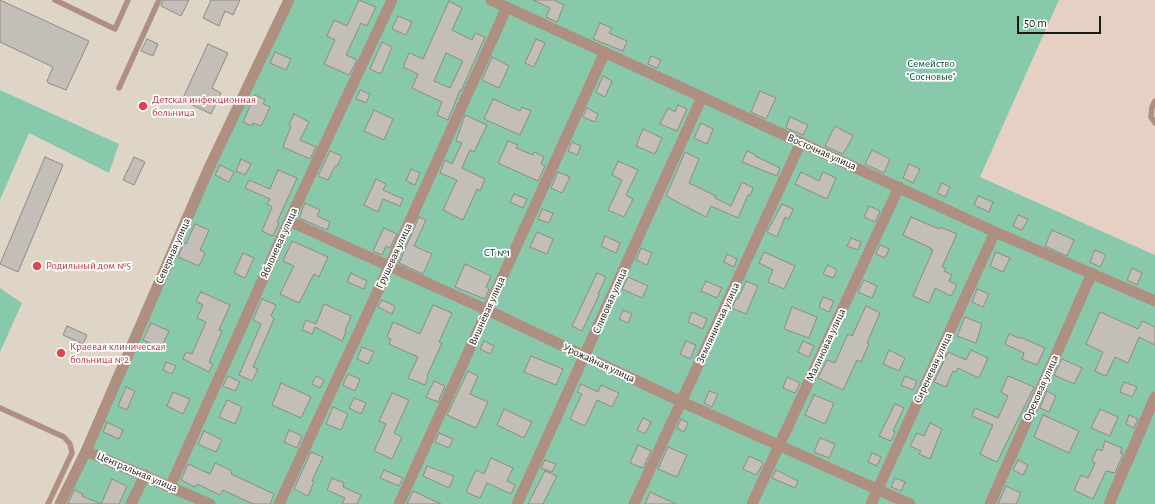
<!DOCTYPE html>
<meta charset="utf-8">
<style>
body{margin:0}
#map{position:relative;width:1155px;height:504px;overflow:hidden;background:#e3ded7;font-family:"Alegreya Sans",sans-serif}
canvas{display:block}
.scale{position:absolute;left:1017px;top:16px;width:84px;height:18px;box-sizing:border-box;border:2px solid #1b1a17;border-top:0;padding-left:5px;font-size:12px;line-height:14px;white-space:nowrap;color:#1b1a17;-webkit-text-stroke:3px #fff;paint-order:stroke}
</style>
<div id="map">
<canvas width="1155" height="504"></canvas>
<div class="scale">50 m</div>
</div>
<script>
const g = document.querySelector('canvas').getContext('2d');
g.lineJoin = 'round';
function fill(path, color) { g.fillStyle = color; g.fill(path, 'evenodd'); }
const toPath = rows => new Path2D(rows.map(r => 'M' + r).join(''));
function stroke(path, color, width, dash) { g.strokeStyle = color; g.lineWidth = width; g.lineCap = dash ? 'butt' : 'round'; g.setLineDash(dash || []); g.stroke(path); }
function drawText(font, color, halo, rows, align = 'center') {
  g.font = font + ' "Alegreya Sans",sans-serif'; g.lineWidth = 3.5; g.setLineDash([]); g.textBaseline = 'middle'; g.strokeStyle = halo; g.fillStyle = color; for (const [text, x, y, turn = 0] of rows) {
    g.save(); g.translate(x, y); g.rotate((+turn || 0) * Math.PI / 180); g.textAlign = isNaN(turn) ? turn : align; if (halo) g.strokeText(text, 0, 0); g.fillText(text, 0, 0); g.restore();
  }
}
fill(toPath([
 [0,0,282,0,215,152,54,504,0,504]
]), '#ded5c7');
fill(toPath([
 [1059,0,1155,0,1155,255,980,177]
]), '#e6d0c4');
fill(toPath([
 [285,0,1059,0,980,177,1155,255,1155,504,57,504],
 [0,90,119,144,109,173,29,133,0,200],
 [0,288,22,303,0,352]
]), '#88c9ab');
const building = toPath([
 [0,0,89,41,66,90,48,83,48,82,47,81,53,67,0,42,0,0],
 [163,0,189,0,181,16,161,6,163,0],
 [211,0,240,0,233,15,225,11,219,26,203,18,211,0],
 [359,0,376,7,367,26,361,23,346,55,357,60,349,75,324,64,335,40,327,36,334,20,347,26,359,0],
 [533,0,554,0,564,5,557,22,546,17,550,8,533,0],
 [449,1,462,8,452,30,472,40,475,33,485,37,461,91,460,90,448,120,437,115,442,102,412,88,418,74,403,67,409,53,423,59,449,1],
 [446,53,463,61,450,88,434,81,446,53],
 [398,16,412,22,406,35,392,29,398,16],
 [600,23,612,28,609,33,627,41,623,51,593,39,600,23],
 [147,39,158,44,153,56,141,51,147,39],
 [536,39,545,43,534,67,525,63,536,39],
 [382,42,392,47,381,74,370,69,382,42],
 [208,44,228,53,212,88,221,93,211,114,182,100,208,44],
 [275,52,291,59,286,70,270,63,275,52],
 [651,56,661,60,657,68,648,64,651,56],
 [492,57,509,66,499,88,482,80,492,57],
 [603,76,612,81,605,97,596,92,603,76],
 [360,90,370,94,366,103,356,99,360,90],
 [760,91,776,98,766,119,751,112,760,91],
 [255,95,265,100,263,104,270,107,261,126,253,123,252,126,243,122,255,95],
 [493,99,520,111,522,107,531,111,520,135,484,119,493,99],
 [678,105,687,109,677,131,660,124,668,108,675,112,678,105],
 [587,108,598,114,595,122,583,117,587,108],
 [374,110,393,119,384,140,364,131,374,110],
 [294,114,309,122,300,140,316,147,310,159,283,147,291,126,289,125,294,114],
 [465,115,487,125,474,152,470,150,462,168,485,179,480,191,477,189,463,220,443,210,457,180,440,173,445,160,452,164,462,143,456,141,465,115],
 [790,117,808,125,803,135,786,128,790,117],
 [701,123,713,129,707,144,694,138,701,123],
 [835,126,853,136,843,154,825,146,835,126],
 [643,129,662,138,655,154,636,146,643,129],
 [508,141,518,145,516,148,533,155,534,152,544,157,541,164,545,166,538,181,498,163,508,141],
 [572,142,581,146,577,155,568,151,572,142],
 [872,150,890,159,884,173,865,164,872,150],
 [330,151,342,156,337,166,335,166,328,180,318,176,330,151],
 [747,151,756,155,755,156,780,168,777,176,742,162,747,151],
 [685,152,699,159,689,183,716,196,715,198,731,206,742,182,753,188,750,196,748,195,738,218,711,206,706,217,666,196,685,152],
 [45,157,63,165,18,272,0,264,45,157],
 [134,157,145,162,134,185,123,180,134,157],
 [241,159,251,164,245,175,236,171,241,159],
 [618,161,638,170,626,195,633,199,624,217,608,210,622,180,612,175,618,161],
 [909,164,920,169,913,183,903,178,909,164],
 [220,165,234,172,229,182,215,175,220,165],
 [411,169,420,173,415,185,406,181,411,169],
 [278,170,297,178,277,222,279,223,273,236,262,231,272,207,267,204,270,199,245,188,249,180,270,189,278,170],
 [558,172,570,177,562,193,551,188,558,172],
 [801,172,819,181,823,172,836,178,827,199,795,184,801,172],
 [376,179,386,184,383,190,403,199,400,206,383,199,378,212,364,205,376,179],
 [942,183,950,187,945,197,937,193,942,183],
 [514,194,527,199,523,208,510,202,514,194],
 [978,196,993,202,989,212,974,205,978,196],
 [305,203,320,210,317,216,330,222,327,230,299,218,305,203],
 [782,204,793,209,789,219,785,217,777,237,767,232,782,204],
 [869,206,880,211,875,222,864,217,869,206],
 [542,209,553,213,549,223,538,219,542,209],
 [1018,215,1028,219,1022,230,1013,226,1018,215],
 [419,217,426,220,414,246,432,254,423,274,399,263,419,217],
 [911,217,939,229,940,227,957,234,942,267,946,268,944,271,952,275,949,281,957,285,951,296,935,288,929,303,913,296,933,250,930,249,931,248,903,235,911,217],
 [195,224,209,230,200,250,205,253,199,266,178,257,184,243,186,244,195,224],
 [384,228,397,234,390,248,386,246,382,255,373,251,384,228],
 [1052,230,1074,240,1067,256,1045,246,1052,230],
 [537,232,553,239,547,254,530,247,537,232],
 [605,236,620,243,616,253,601,246,605,236],
 [851,238,861,242,858,250,847,246,851,238],
 [292,241,328,257,319,277,314,274,299,303,280,294,294,266,283,261,292,241],
 [880,245,889,249,885,258,876,254,880,245],
 [641,248,652,253,647,265,636,260,641,248],
 [1095,250,1106,255,1100,267,1090,262,1095,250],
 [764,252,795,266,784,289,768,282,773,270,759,263,764,252],
 [996,252,1010,258,1003,272,990,266,996,252],
 [243,253,254,258,245,278,234,273,243,253],
 [727,254,737,259,734,267,724,262,727,254],
 [465,264,491,276,486,287,489,289,485,299,455,287,465,264],
 [828,265,837,270,833,278,823,274,828,265],
 [1132,268,1142,273,1137,285,1127,280,1132,268],
 [351,273,367,281,364,289,347,282,351,273],
 [597,273,606,277,598,294,599,295,582,331,572,326,597,273],
 [628,277,648,286,642,298,622,289,628,277],
 [864,280,877,286,872,298,858,292,864,280],
 [706,281,722,288,717,298,701,291,706,281],
 [746,281,758,286,746,314,732,308,736,299,738,299,746,281],
 [977,289,989,294,983,307,972,302,977,289],
 [201,292,230,305,219,330,222,331,209,362,213,364,209,372,183,359,186,352,192,354,206,322,197,318,203,305,196,301,201,292],
 [823,297,834,301,829,312,819,307,823,297],
 [262,299,276,305,271,316,274,319,253,367,258,369,252,381,239,375,261,324,253,320,262,299],
 [382,300,395,306,392,314,378,307,382,300],
 [324,304,351,316,345,331,346,332,342,341,315,327,312,334,302,330,306,320,316,324,324,304],
 [433,305,452,313,439,342,442,343,427,376,428,377,425,385,408,378,418,357,389,344,391,339,387,337,393,322,420,334,433,305],
 [866,306,880,313,867,343,869,344,861,362,857,360,843,390,818,378,827,360,835,363,848,334,852,336,866,306],
 [792,307,817,317,809,338,784,329,792,307],
 [623,310,632,314,628,323,619,319,623,310],
 [692,312,707,319,703,329,688,322,692,312],
 [1100,312,1138,329,1142,321,1155,327,1155,345,1139,337,1128,363,1115,357,1106,376,1095,371,1103,352,1086,344,1100,312],
 [965,317,982,324,976,343,957,336,965,317],
 [151,323,169,331,161,348,143,340,151,323],
 [67,326,87,335,83,344,63,335,67,326],
 [1009,334,1019,338,1020,337,1045,348,1037,365,1022,359,1024,353,1005,344,1009,334],
 [484,341,494,346,490,354,480,349,484,341],
 [686,341,696,345,690,359,680,354,686,341],
 [803,341,814,346,809,357,798,352,803,341],
 [362,347,374,352,368,364,357,359,362,347],
 [889,350,905,358,899,371,883,364,889,350],
 [971,350,988,358,979,378,958,368,956,372,953,371,946,387,934,382,948,352,966,360,971,350],
 [531,356,563,369,556,385,524,372,531,356],
 [1062,359,1082,368,1074,384,1054,375,1062,359],
 [166,362,176,366,172,374,163,370,166,362],
 [468,371,478,376,470,394,488,402,476,428,447,415,468,371],
 [348,374,360,379,355,391,343,385,348,374],
 [228,376,240,382,235,391,223,386,228,376],
 [316,376,324,380,320,388,312,384,316,376],
 [905,376,917,381,913,390,901,385,905,376],
 [1008,376,1034,387,997,462,980,454,993,425,972,416,975,408,998,418,1008,396,1001,392,1008,376],
 [787,377,800,383,795,393,783,388,787,377],
 [434,381,445,386,438,402,426,397,434,381],
 [1124,382,1137,387,1132,397,1120,392,1124,382],
 [281,383,311,397,301,418,272,405,281,383],
 [581,384,598,392,601,385,619,393,612,407,597,400,585,426,570,419,582,394,577,392,581,384],
 [126,387,135,391,127,410,118,406,126,387],
 [709,391,718,394,712,407,704,403,709,391],
 [1047,391,1056,396,1049,412,1040,408,1047,391],
 [173,392,190,399,183,414,167,406,173,392],
 [392,393,409,400,394,433,402,437,392,459,374,451,386,424,379,421,392,393],
 [814,395,834,403,825,424,805,415,814,395],
 [354,398,366,403,361,414,349,408,354,398],
 [227,400,242,407,235,424,219,417,227,400],
 [895,404,904,408,893,431,895,432,891,441,879,436,895,404],
 [333,407,348,414,341,430,326,424,333,407],
 [504,409,532,422,524,438,497,425,504,409],
 [1100,409,1118,417,1110,436,1091,428,1100,409],
 [1043,415,1079,431,1069,453,1034,437,1043,415],
 [1129,415,1138,419,1134,428,1126,424,1129,415],
 [643,418,651,422,645,434,637,430,643,418],
 [681,419,688,423,684,432,677,428,681,419],
 [107,422,123,430,119,439,103,432,107,422],
 [930,423,942,429,930,459,919,454,921,451,910,446,917,433,924,436,930,423],
 [289,430,302,436,297,448,284,442,289,430],
 [204,431,222,440,216,452,198,444,204,431],
 [439,433,453,439,449,448,435,442,439,433],
 [820,438,835,444,829,458,814,452,820,438],
 [1105,441,1122,448,1120,453,1123,454,1115,473,1106,471,1093,499,1074,490,1081,475,1088,478,1095,463,1092,461,1097,449,1102,451,1105,441],
 [638,445,651,451,643,468,630,463,638,445],
 [668,447,687,455,677,477,658,469,668,447],
 [311,452,323,457,312,481,314,482,308,496,294,489,311,452],
 [872,453,881,457,877,466,868,462,872,453],
 [749,456,762,462,762,463,763,464,756,475,743,469,749,456],
 [491,458,513,468,507,481,515,485,511,494,487,483,480,498,466,492,476,470,484,474,491,458],
 [545,460,556,464,552,472,541,468,545,460],
 [1018,460,1028,465,1023,475,1013,470,1018,460],
 [215,463,232,471,231,474,274,494,270,504,253,504,223,490,220,495,197,484,195,487,181,480,188,464,210,474,215,463],
 [427,466,454,476,449,488,423,476,427,466],
 [384,470,403,478,399,486,380,478,384,470],
 [776,470,798,481,795,488,772,478,776,470],
 [545,471,557,476,543,504,528,504,545,471],
 [332,478,344,483,343,487,361,495,357,504,342,504,345,498,327,490,332,478],
 [895,478,905,482,901,491,891,487,895,478],
 [112,479,127,486,119,504,101,504,112,479],
 [1006,486,1021,493,1016,504,998,504,1006,486],
 [74,490,83,494,82,496,101,504,68,504,74,490],
 [413,491,441,504,407,504,413,491],
 [650,492,676,504,645,504,650,492]
]);
fill(building, '#c4beb8');
stroke(building, '#908a85', 1);
stroke(toPath([
 [55,0,115,29,128,0],
 [119,88,159,0],
 [1155,101,1152,107,1151,117,1155,123],
 [0,408,64,437,70,444,72,453,48,504]
]), '#af9080', 5.5);
stroke(toPath([
 [491,0,995,232,1155,301],
 [289,221,487,310,682,402,910,504],
 [86,451,210,504],
 [170,487,289,221,392,0],
 [60,504,86,451,209,168,289,0],
 [131,504,145,475],
 [279,504,389,267,507,7],
 [399,504,605,52],
 [517,504,702,97],
 [634,504,801,142],
 [752,504,899,187],
 [871,504,995,232],
 [990,504,1092,273],
 [1109,504,1155,397]
]), '#af9080', 11);
for (const [x, y, r, color] of [
 [143,106,5,"#e0444e"],
 [37,266,5,"#e0444e"],
 [61,353,5,"#e0444e"]
]) { const dot = new Path2D(); dot.arc(x, y, r, 0, 2 * Math.PI); g.fillStyle = color; g.fill(dot); stroke(dot, '#fff', 1.5); }
drawText('11px', '#064e36', '#fff', [
 ["Семейство",931,64],
 ["\"Сосновые\"",931,77],
 ["СТ №1",497,253]
]);
drawText('11px', '#be3a42', '#fff', [
 ["Детская инфекционная",152,100],
 ["больница",152,113],
 ["Родильный дом №5",46,266],
 ["Краевая клиническая",70,347],
 ["больница №2",70,360]
], 'left');
drawText('11px', '#1b1a17', '#fff', [
 ["Восточная улица",822,152,24],
 ["Яблоневая улица",279,243,-66],
 ["Северная улица",173,251,-66],
 ["Грушевая улица",394,256,-65],
 ["Сливовая улица",610,301,-66],
 ["Вишнёвая улица",487,311,-66],
 ["Земляничная улица",718,323,-65],
 ["Малиновая улица",826,345,-65],
 ["Урожайная улица",599,363,25],
 ["Сиреневая улица",933,368,-65],
 ["Ореховая улица",1041,388,-66],
 ["Центральная улица",137,472,23]
]);
</script>
